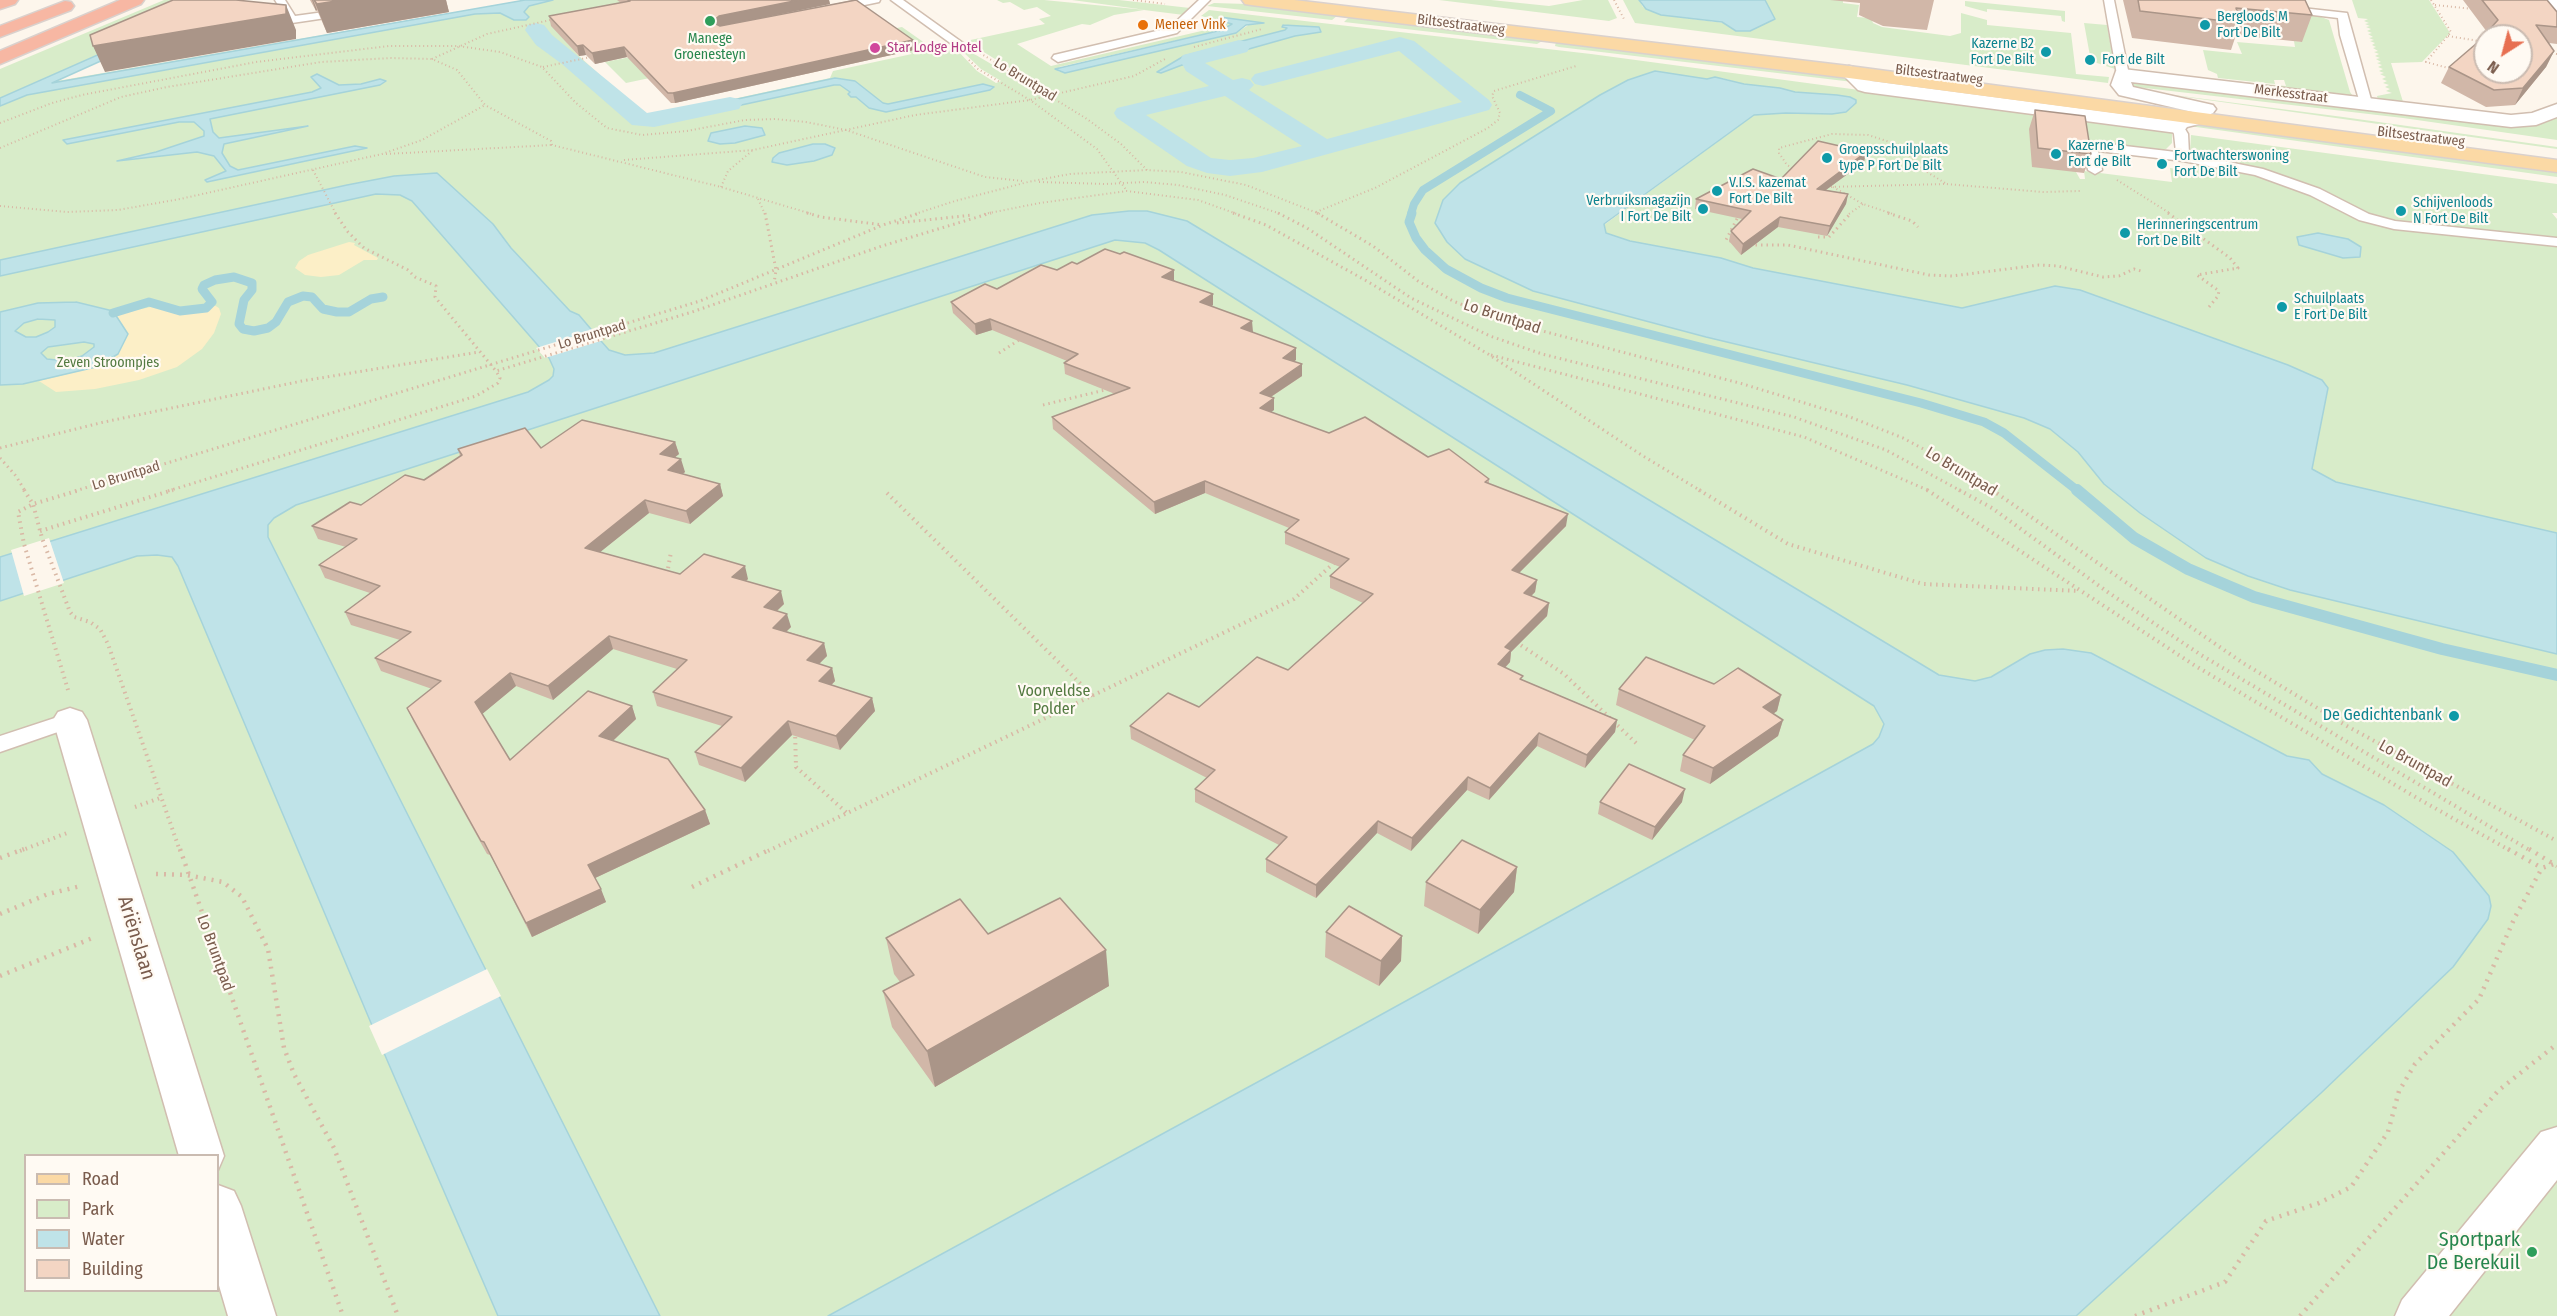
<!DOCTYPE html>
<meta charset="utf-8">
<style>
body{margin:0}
#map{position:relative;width:2557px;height:1316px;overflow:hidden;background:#fdf6ec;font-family:"Fira Sans Condensed",sans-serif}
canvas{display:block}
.legend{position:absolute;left:24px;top:1154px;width:195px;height:138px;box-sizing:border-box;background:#fffaf3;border:2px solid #cabbb1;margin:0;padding:8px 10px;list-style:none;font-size:18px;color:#7a5c4d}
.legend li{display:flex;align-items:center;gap:12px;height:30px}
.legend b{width:30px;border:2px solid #cabbb1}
.north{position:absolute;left:2473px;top:24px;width:60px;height:60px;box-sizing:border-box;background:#fffaf3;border:2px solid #cabbb1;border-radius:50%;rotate:216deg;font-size:16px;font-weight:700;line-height:24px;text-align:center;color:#7a5c4d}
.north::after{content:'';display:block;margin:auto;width:21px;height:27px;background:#e76f51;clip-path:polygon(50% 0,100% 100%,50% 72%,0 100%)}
</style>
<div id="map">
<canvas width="2557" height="1316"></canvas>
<ul class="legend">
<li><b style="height:8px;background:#fbd9a5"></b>Road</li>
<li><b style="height:16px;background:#d8ecc9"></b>Park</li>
<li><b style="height:16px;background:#bfe3e8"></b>Water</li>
<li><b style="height:16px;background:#f3d5c3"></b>Building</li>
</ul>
<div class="north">N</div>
</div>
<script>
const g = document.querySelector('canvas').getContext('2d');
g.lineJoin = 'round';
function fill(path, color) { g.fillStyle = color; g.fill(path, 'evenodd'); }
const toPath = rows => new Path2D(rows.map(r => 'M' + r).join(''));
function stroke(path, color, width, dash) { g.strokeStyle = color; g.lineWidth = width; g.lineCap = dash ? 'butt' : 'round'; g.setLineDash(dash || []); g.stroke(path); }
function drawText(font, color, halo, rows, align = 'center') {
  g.font = font + ' "Fira Sans Condensed",sans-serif'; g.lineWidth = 4.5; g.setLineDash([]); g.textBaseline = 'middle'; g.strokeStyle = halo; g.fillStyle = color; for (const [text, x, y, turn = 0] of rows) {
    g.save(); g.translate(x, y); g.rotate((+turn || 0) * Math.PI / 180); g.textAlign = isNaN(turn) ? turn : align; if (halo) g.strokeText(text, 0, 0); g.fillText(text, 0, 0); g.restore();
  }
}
fill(toPath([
 [164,0,222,0,28,86,525,0,532,5,553,0,690,0,552,26,579,56,632,104,650,117,830,78,833,71,912,54,882,31,902,27,939,53,956,49,977,71,996,83,1001,81,981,69,960,49,964,48,1015,78,1024,77,966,41,1045,24,1039,19,1051,16,1037,7,1024,10,1010,2,1003,3,997,0,1044,0,1146,10,1072,0,1119,0,1190,8,1184,15,1144,10,1114,15,1090,25,1082,24,1017,44,1051,66,1210,29,1228,23,1201,16,1209,10,1591,54,2172,132,2172,143,2166,149,2160,150,2080,142,2076,172,2080,179,2085,179,2084,171,2172,182,2170,168,2193,171,2192,164,2197,158,2190,153,2191,135,2557,184,2557,213,2552,213,2557,219,2557,533,2336,482,2312,469,2328,388,2322,380,2288,365,2080,290,2055,286,1962,308,1753,268,1721,258,1630,241,1606,233,1604,225,1754,115,1786,113,1832,114,1845,112,1856,103,1849,97,1795,92,1780,88,1744,84,1721,78,1707,79,1655,71,1471,194,2557,621,2557,1316,0,1316,0,69],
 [1219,20,1262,25,1250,24,1236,33,1065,73,1058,71,1059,67,1222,30,1232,24],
 [26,1156,218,1156,218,1290,26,1290],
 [1439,0,1491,0,1549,6,1583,0,1608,0,1617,18,1609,21],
 [1623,0,1639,0,1643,7,1669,16,1725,23,1736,31,1750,31,1775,19,1765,0,1843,0,1843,3,1859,5,1857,17,1871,18,1873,23,1882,27,1950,36,1961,33,1961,13,1987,20,1987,25,2071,33,2076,74,2109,77,2108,83,1635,23],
 [2352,0,2429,0,2450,33,2422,62,2391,63,2404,105,2378,100,2377,96,2392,93,2386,91,2390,89,2385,87,2389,85,2383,83,2387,81,2382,79,2386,77,2380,74,2384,73,2379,71,2383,69,2378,67,2382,65,2377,63,2381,62,2376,59,2380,58,2375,56,2379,54,2374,52,2378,51,2373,48,2376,47,2372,45,2375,43,2370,41,2374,40,2369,38,2373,37,2368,34,2372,33,2367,31,2371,29,2366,27,2370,26,2365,24,2369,23,2364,21,2368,19,2358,18],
 [1965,1,2065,11,2065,22,2062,21,2061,16,1987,9,1987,12,1965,6],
 [1214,3,1247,4,1338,15,1332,20,1207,6],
 [2250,12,2316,15,2329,20,2350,92,2355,99,2211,81,2211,79,2286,86,2284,80,2274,80,2275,84,2218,78,2217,74,2208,70,2203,50,2242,54,2237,42,2295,47,2294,41,2302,42],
 [1350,16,1544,40,1537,44,1344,22],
 [2084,23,2107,25,2115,69,2088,60,2090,56],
 [737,36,759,55,626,83,605,62],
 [1556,42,1846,76,1853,82,1559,47,1555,46],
 [2132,81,2537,123,2557,117,2557,140,2403,118,2128,86],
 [2143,91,2343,117,2557,147,2557,149],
 [2203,123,2557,172,2557,177,2189,126]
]), '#d8ecc9');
fill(toPath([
 [349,242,355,243,354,245,378,258,377,260,364,260,339,275,321,277,305,275,295,268,299,261,308,255],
 [214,305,219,308,221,314,214,333,202,349,177,367,139,380,95,389,56,392,39,381,96,367,123,325,114,315,155,306,170,312,191,313]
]), '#fcefc7');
const water = toPath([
 [222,0,236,0,52,83,525,0,553,0,529,6,524,12,529,17,526,20,514,20,500,13,475,14,27,95,0,106,0,98,222,0],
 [1639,0,1765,0,1775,19,1750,31,1736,31,1722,22,1661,15,1646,9,1639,0],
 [1220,17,1264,23,1246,25,1236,33,1065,73,1055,69,1222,30,1232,24,1218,20,1220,17],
 [1283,25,1319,27,1321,32,1295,36,1192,65,1182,65,1161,73,1157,72,1184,56,1285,30,1287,28,1282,27,1283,25],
 [1655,71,1707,79,1715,77,1744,84,1780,88,1795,92,1837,95,1850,97,1856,100,1856,103,1846,112,1832,114,1786,113,1754,115,1604,224,1606,233,1630,241,1721,258,1753,268,1962,308,2055,286,2080,290,2288,365,2322,380,2328,388,2312,469,2336,482,2557,533,2557,654,2290,590,2248,576,2206,558,2140,513,2104,484,2078,452,2050,429,2024,418,1907,385,1706,337,1533,291,1465,259,1447,242,1435,223,1443,200,1460,183,1600,95,1628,80,1655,71],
 [317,74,339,85,361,84,380,79,386,81,380,85,210,119,213,132,219,138,308,126,224,144,222,153,230,166,238,170,355,146,367,148,207,182,205,180,226,171,214,156,197,152,117,161,156,152,204,136,204,131,194,122,179,122,67,144,63,140,312,92,321,88,311,77,317,74],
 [835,78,855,81,883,103,888,104,983,84,994,87,990,90,886,112,869,108,856,97,851,97,848,94,850,92,840,85,834,85,658,123,691,109,835,78],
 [745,126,762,128,765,135,735,143,720,144,708,141,711,133,745,126],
 [813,144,825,144,835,148,832,155,814,161,787,165,772,162,773,158,779,153,813,144],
 [437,173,493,224,511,248,570,311,579,315,601,341,609,350,625,355,654,353,1092,215,1129,211,1147,211,1187,221,1939,675,1975,681,1991,677,2030,654,2045,650,2063,649,2091,653,2287,756,2309,760,2322,774,2384,805,2453,852,2489,896,2491,906,2488,919,2453,967,2321,1093,2076,1316,828,1316,1355,1029,1873,744,1879,737,1884,724,1874,706,1159,250,1145,243,1115,240,296,505,274,518,268,525,268,537,660,1316,498,1316,371,1023,178,566,172,557,157,555,137,556,0,601,0,557,528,392,549,380,553,376,554,369,549,358,412,201,400,195,376,194,0,276,0,260,347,185,394,176,437,173],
 [2318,233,2348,239,2361,247,2360,257,2343,258,2299,245,2297,237,2318,233],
 [76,302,113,311,128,334,118,354,96,367,23,384,0,385,0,312,38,303,76,302],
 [38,319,55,320,55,327,48,332,36,337,26,337,15,331,24,323,38,319],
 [84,342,94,344,94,347,82,356,66,361,47,359,41,353,48,347,84,342]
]);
fill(water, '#bfe3e8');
stroke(water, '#a5d3da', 1.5);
fill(toPath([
 [594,330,604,340,545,358,536,348],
 [49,538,64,583,24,596,11,550],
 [487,969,501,996,382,1055,369,1026]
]), '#fdf6ec');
stroke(toPath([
 [1411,214,1414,204,1423,190,1551,111,1520,95]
]), '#a5d3da', 8);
stroke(toPath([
 [1412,213,1409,222,1416,238,1425,250,1446,269,1481,288,1507,298,1921,403,1984,422,2004,433,2078,491],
 [113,313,149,302,180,311,206,308,212,302,202,289,204,285,215,280,234,277,252,283,252,290,244,300,239,324,243,329,254,331,268,328,276,322,288,302,303,296,312,297,323,309,337,312,349,312,371,299,383,297]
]), '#a5d3da', 9);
stroke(toPath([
 [2077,490,2134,538,2188,569,2254,597,2442,649,2557,675]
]), '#a5d3da', 12);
fill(toPath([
 [536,23,544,25,552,35,647,113,730,97,739,99,742,104,739,109,654,127,632,125,562,64,536,45,525,30,528,25,536,23],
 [1400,37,1414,41,1489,100,1492,105,1489,110,1262,172,1230,176,1207,173,1187,166,1117,118,1114,113,1117,108,1209,86,1186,71,1180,60,1183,55,1239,40,1247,42,1250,47,1247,52,1205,63,1233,80,1242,78,1250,80,1254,85,1249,90,1327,139,1462,102,1399,51,1263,86,1255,84,1251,79,1255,74,1400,37],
 [1225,96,1302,146,1253,158,1230,160,1211,158,1146,115,1225,96]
]), '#bfe3e8');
const service = toPath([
 [275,0,285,0,295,16,346,9,352,12,346,15,292,23,288,22,275,0],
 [859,0,880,0,879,2,831,12,825,9,827,7,859,0],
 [891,0,903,0,963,43,961,45,953,45,891,0],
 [1199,0,1210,0,1177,33,1058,62,1052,58,1054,55,1169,28,1199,0],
 [2104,0,2114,0,2129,75,2127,78,2119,78,2117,75,2104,0],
 [2284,6,2347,13,2372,103,2370,106,2362,106,2360,103,2340,35,2338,18,2280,11,2278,9,2284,6],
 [2177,123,2182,124,2188,134,2189,154,2263,169,2320,189,2369,214,2395,221,2557,238,2557,246,2394,229,2359,220,2310,195,2255,175,2183,161,2098,151,2102,170,2095,174,2088,170,2084,146,2091,142,2176,152,2174,134,2171,127,2177,123],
 [70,713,78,715,81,720,78,725,0,752,0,736,70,713]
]);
const minor = toPath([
 [2543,0,2557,0,2557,11,2551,10,2543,0],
 [1849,66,1856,68,1871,81,2168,120,2197,113,2119,95,2111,85,2116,71,2123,69,2511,115,2532,113,2557,104,2557,117,2536,125,2511,127,2131,82,2133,87,2213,105,2216,109,2213,113,2208,115,2210,118,2207,122,2187,127,2184,131,2177,133,1865,92,1858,90,1840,72,1842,68,1849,66],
 [70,708,82,712,87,720,224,1156,218,1170,218,1156,179,1156,53,720,58,712,70,708],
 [2557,1127,2557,1180,2449,1316,2395,1316,2402,1300,2541,1132,2557,1127],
 [218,1185,234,1191,241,1206,276,1316,228,1316,218,1282,218,1185]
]);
const primary = toPath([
 [1242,0,1294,0,1849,66,2557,160,2557,172,1849,78,1251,5,1245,4,1242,0]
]);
const motorway = toPath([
 [0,0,18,0,15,4,0,9,0,0],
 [120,0,144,0,141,4,0,64,0,51,120,0],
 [65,1,71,2,74,6,71,10,0,37,0,26,65,1]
]);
stroke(service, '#d1beb0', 3);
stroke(minor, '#d1beb0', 3);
stroke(primary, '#dad1cd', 3);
stroke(motorway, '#dad1cd', 3);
stroke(toPath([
 [1133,0,1165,4],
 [1614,0,1624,19],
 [2431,0,2451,32,2426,62,2452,69],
 [2435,5,2473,9],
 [2448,36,2485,42],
 [1194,47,1262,29],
 [980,53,1087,119,1121,144,1147,170],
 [2548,53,2557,54],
 [432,59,487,34,555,19],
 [969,60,978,69,1030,100,1097,149,1127,191],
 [543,67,591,57],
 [0,123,52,103,82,95,256,62,389,46,458,46,500,52,542,67,576,103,607,128,642,135,687,131,745,120,775,119,806,122,846,130,985,177,1023,181],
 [0,148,121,97,167,87,321,62,390,58,432,59,457,70,485,105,551,141,552,145,721,187,812,214],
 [386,154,552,145],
 [624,160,753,150,915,115,1030,100,1134,76,1165,59],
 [313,170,336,214],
 [1796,170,1787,165,1779,153,1779,148,1832,134,1868,135,1899,145,1927,172,1945,183],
 [2117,180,2171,214],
 [1039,182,1105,184,1144,182,1178,185,1225,195,1281,214],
 [721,187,728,171,752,151],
 [1827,187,1946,184,2043,192,2080,191],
 [1833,187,1863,204,1893,214],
 [758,199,765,214],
 [0,206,67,212,118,210,180,199,382,154,422,140,485,105],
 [1316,212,1375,188,1488,128,1498,120,1500,113,1492,96,1494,91,1576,66],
 [915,214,955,201,1028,182,1070,174,1147,170,1181,172,1246,185,1320,214],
 [984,214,1040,203,1127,191,1198,200,1237,214],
 [1849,214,1863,204]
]), '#d9b8a5', 2, [1, 3]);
stroke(toPath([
 [335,213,348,232,364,248,408,270,415,277,436,286,435,297,496,371],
 [765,213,776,270,774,283],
 [807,213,821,217,883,225],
 [1233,213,1266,225,1365,280,1488,354,1643,456,1701,491],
 [1278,213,1307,228,1411,298,1490,336,1542,354,1794,417,1886,450,1961,491],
 [1317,213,1373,246,1418,281,1453,301,1501,320,1743,384,1850,417,1903,438,1955,466,1994,491],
 [1888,213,1912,221,1918,227],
 [2168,213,2230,258,2238,268,2197,275,2219,291,2218,296,2209,307],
 [897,223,973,215],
 [1818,237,1829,237,1851,213],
 [1731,241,1726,240,1739,215],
 [1750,245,1788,245,1929,275,1952,276,2039,265,2058,266,2103,277,2119,276,2134,269,2141,271],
 [999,353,1022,338],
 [1491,355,1804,437,1930,491],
 [1043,405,1109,389],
 [0,448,104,422,302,381,479,352],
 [0,458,16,476,25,491],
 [75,491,700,301,883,225,920,213],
 [168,491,476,396,498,383,500,378,496,371,692,312,882,246,991,213]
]), '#d9b8a5', 3, [1.5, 4]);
stroke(toPath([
 [24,490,33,504,42,538,70,612,74,617,90,622,100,629,108,644,180,851],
 [1699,490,1788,544,1923,584,2079,591],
 [1927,490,2194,665,2417,798,2511,851],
 [1959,490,1992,508,2109,593,2201,655,2531,851],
 [1992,490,2243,663,2347,726,2557,841],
 [887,493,1093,696],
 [40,531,173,490],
 [667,574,671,552],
 [1516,642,1564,674,1637,744],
 [68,690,24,544,18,512,33,504,80,490],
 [795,731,796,767,847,813],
 [135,807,163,797],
 [20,851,67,833],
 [768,851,1294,599,1335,562]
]), '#d9b8a5', 4, [1.5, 4.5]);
stroke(toPath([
 [180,849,343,1316],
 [2508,849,2542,868],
 [2529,849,2557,866],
 [0,858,24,849],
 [156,874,187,875,223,882,242,897,268,949,284,1048,294,1074,334,1148,398,1316],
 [692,887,771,849],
 [0,914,48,894,81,886],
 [0,976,95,937],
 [2135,1316,2225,1282,2266,1221,2319,1203,2351,1187,2388,1132,2399,1091,2415,1064,2479,999,2515,917,2542,868,2554,864],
 [2300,1316,2499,1090,2557,1044]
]), '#d9b8a5', 4.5, [2, 6]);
fill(service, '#fff');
fill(minor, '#fff');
fill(primary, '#fbd9a5');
fill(motorway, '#f7b7a3');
fill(toPath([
 [310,0,446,0,449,12,327,33,317,10,316,11],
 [617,0,829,0,830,4,722,26,913,40,914,50,675,103,671,103,627,57,595,64,586,55,579,56,551,26,549,16,621,3],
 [1830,0,1934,0,1927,30,1883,26,1859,15,1860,3],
 [2123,0,2305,0,2312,15,2302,42,2236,35,2231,50,2132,38],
 [2463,0,2547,0,2557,12,2557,44,2549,43,2554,51,2546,67,2515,105,2486,107,2441,83,2449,67,2477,43,2487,32],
 [2035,110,2091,154,2084,173,2032,167,2029,129],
 [1866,152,1864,162,1826,190,1848,194,1846,204,1827,236,1778,227,1741,255,1729,241,1731,231,1742,219,1695,209,1696,199,1781,179],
 [1120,254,1174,280,1213,305,1211,306,1253,332,1252,332,1296,348,1296,360,1293,361,1302,376,1271,397,1274,410,1271,412,1329,433,1428,457,1489,479,1489,484,1566,526,1519,573,1537,580,1535,592,1531,596,1549,603,1547,616,1511,652,1510,662,1505,668,1523,680,1617,720,1615,732,1585,768,1537,746,1489,800,1467,790,1411,851,1377,833,1316,898,1266,872,1266,859,1279,845,1195,802,1195,789,1207,778,1131,739,1130,726,1199,707,1288,670,1363,603,1330,588,1330,576,1340,567,1285,544,1285,532,1289,528,1205,493,1155,514,1053,429,1052,417,1115,394,1065,374,1064,363,1067,361,992,330,976,335,953,313,951,302,1077,264],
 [675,442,679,454,674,458,685,472,683,474,720,484,723,496,690,524,649,513,600,552,680,574,748,579,746,581,784,604,777,611,791,627,786,631,824,643,827,656,819,664,832,668,835,681,831,685,872,698,875,711,840,750,792,735,745,782,699,765,695,752,722,726,657,706,653,692,677,669,613,649,553,700,516,686,482,714,510,760,632,706,636,719,613,741,705,810,710,824,595,878,606,902,532,937,490,855,487,854,413,721,407,708,432,689,381,671,375,658,400,640,351,625,345,612,370,593,325,578,319,565,346,547,318,539,312,526,361,505,424,480,460,456,458,449,541,448],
 [1714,684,1781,695,1777,711,1773,714,1783,720,1778,736,1710,784,1680,771,1683,755,1695,740,1616,705,1619,689],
 [1600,802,1682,802,1652,840,1598,814],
 [1517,867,1514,892,1478,934,1424,906,1426,882],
 [1326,932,1402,936,1401,961,1379,986,1325,957],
 [988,934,1109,986,935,1087,892,1027,883,991,900,982,894,974,886,938]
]), '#d1b7a8');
fill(toPath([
 [312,0,313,0,317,10,316,11],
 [314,0,446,0,449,12,327,33],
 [799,0,829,0,830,4,722,26,714,32,712,22,719,16],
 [286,5,296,30,296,39,105,72,93,46],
 [913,40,914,50,675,103,673,93],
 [583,45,586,55,579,56,577,46],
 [624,47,627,57,595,64,592,53],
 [2554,51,2546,67,2515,105,2523,88],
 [1866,152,1864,162,1815,198,1817,189],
 [1848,194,1846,204,1827,236,1830,226],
 [1780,217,1778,227,1741,255,1743,244],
 [1174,270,1174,280,1163,287,1162,277],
 [1213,294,1213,305,1201,313,1200,302],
 [990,319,992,330,976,335,975,324],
 [1252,321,1253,332,1241,340,1241,328],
 [1296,348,1296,360,1283,369,1283,358],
 [1302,364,1302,376,1260,404,1260,393],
 [1274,398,1274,410,1260,420,1260,408],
 [675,442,679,454,664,466,660,454],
 [681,459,685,472,672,482,668,470],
 [1205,481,1205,493,1155,514,1154,502],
 [720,484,723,496,690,524,686,511],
 [645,500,649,513,589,561,585,548],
 [1568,514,1566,526,1510,582,1512,570],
 [745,566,748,579,735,590,732,577],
 [1537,580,1535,592,1522,605,1524,593],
 [781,591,784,604,767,620,764,607],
 [1549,603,1547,616,1511,652,1510,662,1496,677,1498,664,1505,647],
 [787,614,791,627,777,641,773,628],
 [609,636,613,649,553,700,548,686],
 [824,643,827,656,810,673,807,660],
 [832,668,835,681,822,695,819,681],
 [510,673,516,686,481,715,475,702],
 [1781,695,1777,711,1759,724,1763,707],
 [872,698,875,711,840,750,836,736],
 [632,706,636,719,604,749,599,736],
 [1617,720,1615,732,1585,768,1587,755],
 [1783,720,1778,736,1710,784,1713,768],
 [788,721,792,735,745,782,741,768],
 [1539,733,1537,746,1489,800,1490,788],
 [1468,777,1467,790,1411,851,1412,838],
 [1685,789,1682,802,1652,840,1655,827],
 [705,810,710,824,593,879,588,865],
 [1378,821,1377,833,1316,898,1316,885],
 [1517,867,1514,892,1478,934,1480,910],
 [601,889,606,902,532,937,526,923],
 [1402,936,1401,961,1379,986,1381,961],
 [1106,950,1109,986,935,1087,927,1051]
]), '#aa9588');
const building = toPath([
 [173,0,236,0,286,5,286,14,93,46,90,35,173,0],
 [314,0,342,0,317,4,314,0],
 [628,0,799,0,719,16,712,22,720,26,856,0,913,40,673,93,668,93,624,47,592,53,583,45,577,46,549,16,630,1,628,0],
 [2138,0,2305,0,2312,15,2236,8,2241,23,2140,11,2138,0],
 [2482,0,2547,0,2557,12,2557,27,2536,25,2554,51,2523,88,2494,90,2449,67,2477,43,2498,20,2482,0],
 [2485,36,2521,36,2521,72,2485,72,2485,36],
 [2035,110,2085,116,2091,154,2038,148,2035,110],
 [1818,141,1866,152,1817,189,1848,194,1830,226,1780,217,1743,244,1731,231,1751,211,1696,199,1753,169,1781,179,1818,141],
 [1105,249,1120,254,1124,252,1174,270,1162,277,1213,294,1200,302,1252,321,1241,328,1296,348,1283,358,1302,364,1260,393,1274,398,1260,408,1329,433,1365,417,1428,457,1449,449,1489,479,1485,482,1568,514,1512,570,1537,580,1524,593,1549,603,1505,647,1511,650,1498,664,1523,676,1520,679,1617,720,1587,755,1539,733,1490,788,1468,777,1412,838,1378,821,1316,885,1266,859,1287,837,1195,789,1215,770,1130,726,1168,693,1199,707,1257,657,1288,670,1373,594,1330,576,1349,559,1285,532,1299,520,1205,481,1154,502,1052,417,1130,388,1064,363,1078,354,990,319,975,324,951,302,985,284,997,289,1041,265,1057,270,1072,262,1077,264,1105,249],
 [582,420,675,442,660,454,681,459,668,470,720,484,686,511,645,500,585,548,680,574,704,554,745,566,732,577,781,591,764,607,787,614,773,628,824,643,807,660,832,668,819,681,872,698,836,736,788,721,741,768,695,752,732,717,653,692,687,660,609,636,548,686,510,673,475,702,510,760,588,691,632,706,599,736,668,759,705,810,588,865,601,889,526,923,484,842,481,841,407,708,441,681,375,658,411,632,345,612,380,586,319,565,357,539,312,526,350,502,361,505,405,475,424,480,462,455,458,449,525,428,541,448,582,420],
 [1646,657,1714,684,1738,668,1781,695,1763,707,1783,720,1713,768,1683,755,1705,726,1619,689,1646,657],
 [1629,764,1685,789,1655,827,1600,802,1629,764],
 [1462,840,1517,867,1480,910,1426,882,1462,840],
 [1060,898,1106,950,927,1051,883,991,914,975,886,938,960,899,988,934,1060,898],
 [1349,906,1402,936,1381,961,1326,932,1349,906]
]);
fill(building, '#f3d5c3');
stroke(building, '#aa9588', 1.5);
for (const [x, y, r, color] of [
 [710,21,6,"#2e9e5b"],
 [1143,25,6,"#e8710a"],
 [2205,25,6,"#0f9aa8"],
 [875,48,6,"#d1479c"],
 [2046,52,6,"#0f9aa8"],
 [2090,60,6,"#0f9aa8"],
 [2056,154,6,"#0f9aa8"],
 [1827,158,6,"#0f9aa8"],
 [2162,164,6,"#0f9aa8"],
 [1717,191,6,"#0f9aa8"],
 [1703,209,6,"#0f9aa8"],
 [2401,211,6,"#0f9aa8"],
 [2125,233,6,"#0f9aa8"],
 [2282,307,6,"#0f9aa8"],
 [2454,716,6,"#0f9aa8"],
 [2532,1252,6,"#2e9e5b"]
]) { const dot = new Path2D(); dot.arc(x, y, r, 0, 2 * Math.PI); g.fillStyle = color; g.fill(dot); stroke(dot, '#fffaf3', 2); }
drawText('14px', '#0d838f', '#fffaf3', [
 ["Bergloods M",2217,17],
 ["Fort De Bilt",2217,33],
 ["Kazerne B2",2034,44,"right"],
 ["Fort De Bilt",2034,60,"right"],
 ["Fort de Bilt",2102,60],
 ["Kazerne B",2068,146],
 ["Fort de Bilt",2068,162],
 ["Groepsschuilplaats",1839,150],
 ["type P Fort De Bilt",1839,166],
 ["Fortwachterswoning",2174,156],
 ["Fort De Bilt",2174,172],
 ["V.I.S. kazemat",1729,183],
 ["Fort De Bilt",1729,199],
 ["Verbruiksmagazijn",1691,201,"right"],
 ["I Fort De Bilt",1691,217,"right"],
 ["Schijvenloods",2413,203],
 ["N Fort De Bilt",2413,219],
 ["Herinneringscentrum",2137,225],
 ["Fort De Bilt",2137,241],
 ["Schuilplaats",2294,299],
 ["E Fort De Bilt",2294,315]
], 'left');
drawText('14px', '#c56008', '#fffaf3', [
 ["Meneer Vink",1155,25]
], 'left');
drawText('14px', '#7a5c4d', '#fffaf3', [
 ["Biltsestraatweg",1461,25,7],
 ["Biltsestraatweg",1939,75,7],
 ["Lo Bruntpad",1025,80,31],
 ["Merkesstraat",2291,94,7],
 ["Biltsestraatweg",2421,137,7],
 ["Lo Bruntpad",592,335,-17],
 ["Lo Bruntpad",126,476,-17]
]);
drawText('14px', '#27864d', '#fffaf3', [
 ["Manege",710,39],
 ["Groenesteyn",710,55]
]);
drawText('14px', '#b23c85', '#fffaf3', [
 ["Star Lodge Hotel",887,48]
], 'left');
drawText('14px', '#537a41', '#fffaf3', [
 ["Zeven Stroompjes",108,363]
]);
drawText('16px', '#7a5c4d', '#fffaf3', [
 ["Lo Bruntpad",1502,317,18],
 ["Lo Bruntpad",1961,472,31],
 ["Lo Bruntpad",2415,764,29],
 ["Lo Bruntpad",215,953,70]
]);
drawText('16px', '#537a41', '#fffaf3', [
 ["Voorveldse",1054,692],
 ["Polder",1054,710]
]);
drawText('16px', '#0d838f', '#fffaf3', [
 ["De Gedichtenbank",2442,716]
], 'right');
drawText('20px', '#7a5c4d', '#fffaf3', [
 ["Ariënslaan",136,938,73]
]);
drawText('20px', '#27864d', '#fffaf3', [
 ["Sportpark",2520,1240],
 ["De Berekuil",2520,1263]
], 'right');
</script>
